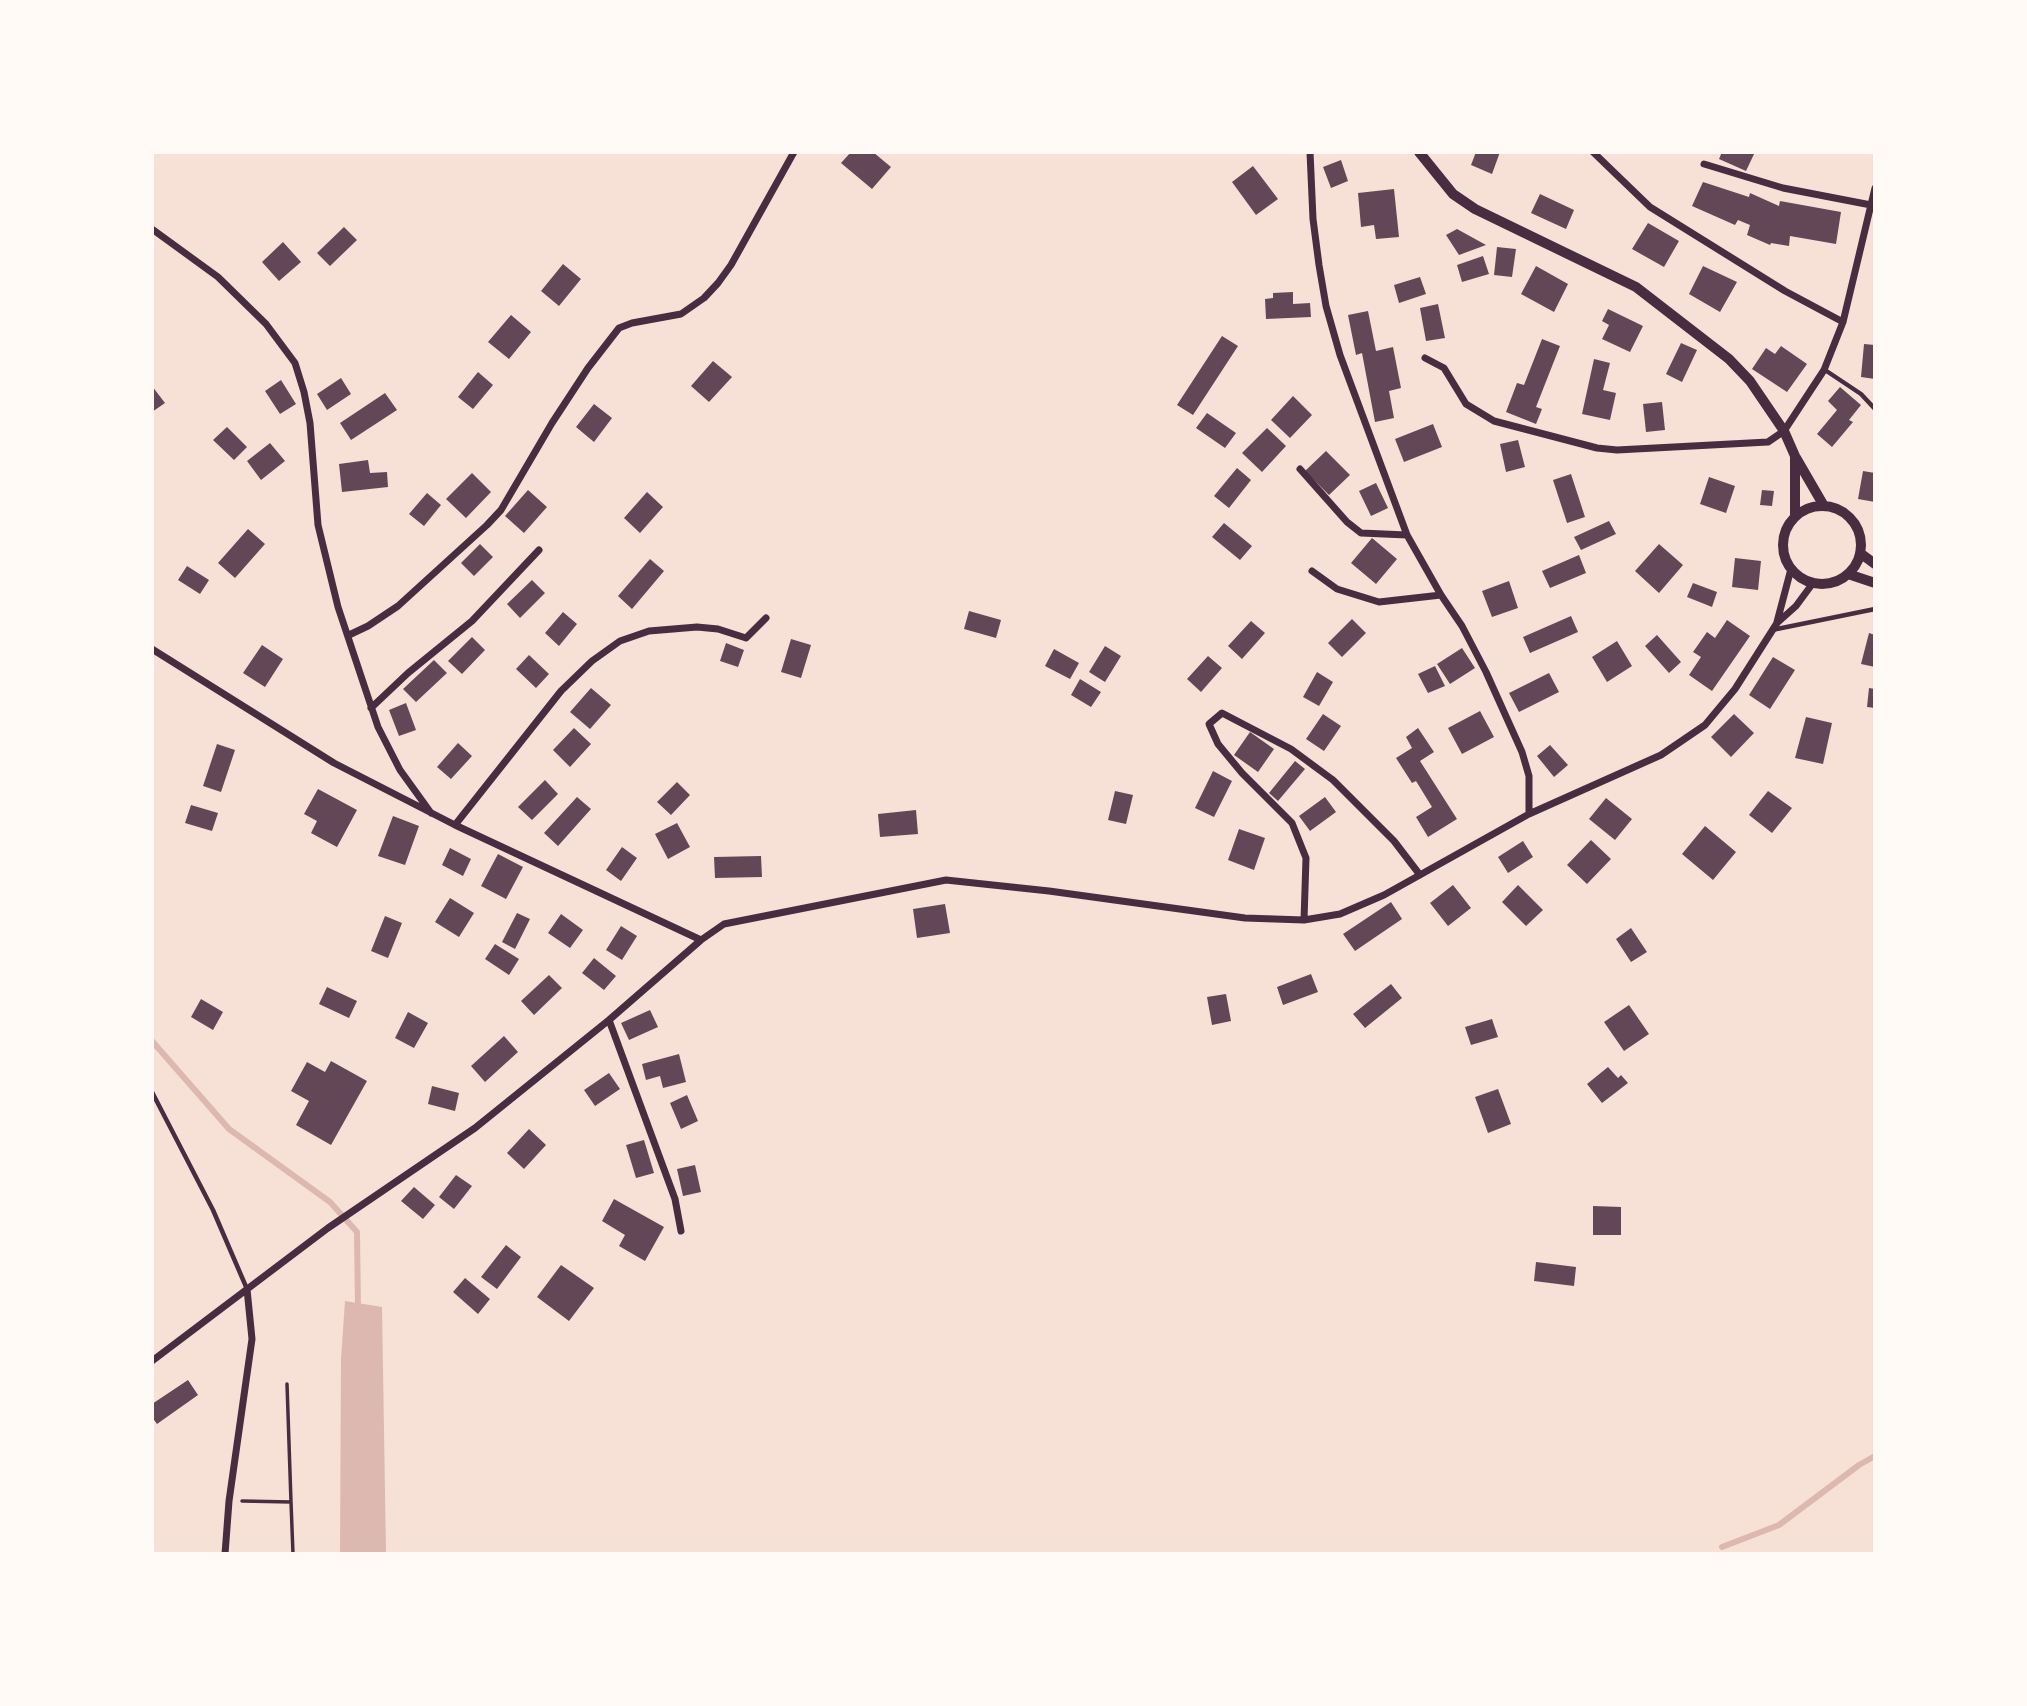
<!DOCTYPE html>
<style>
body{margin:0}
#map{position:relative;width:2027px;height:1706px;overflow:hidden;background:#f7e1d7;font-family:"Golos Text",sans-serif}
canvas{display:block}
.frame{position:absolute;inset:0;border:154px solid #fffaf5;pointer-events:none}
</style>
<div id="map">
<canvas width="2027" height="1706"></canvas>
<div class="frame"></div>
</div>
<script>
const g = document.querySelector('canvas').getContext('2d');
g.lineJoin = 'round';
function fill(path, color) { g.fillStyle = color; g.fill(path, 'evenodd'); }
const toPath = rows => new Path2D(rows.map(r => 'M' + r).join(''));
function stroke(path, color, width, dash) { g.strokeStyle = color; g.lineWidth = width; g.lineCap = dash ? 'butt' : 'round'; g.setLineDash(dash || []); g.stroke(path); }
fill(toPath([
 [345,1301,382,1307,386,1554,340,1554,341,1359]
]), '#dcb8b0');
stroke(toPath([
 [152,1041,229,1129,330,1202,357,1232,358,1309],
 [1722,1547,1779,1525,1859,1465,1875,1456]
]), '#dcb8b0', 6);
fill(toPath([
 [851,152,873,152,891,167,872,189,841,163],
 [1476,152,1500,152,1492,174,1471,165],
 [1722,152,1755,152,1746,171,1719,159],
 [1341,160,1348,181,1331,188,1323,167],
 [1253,166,1278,199,1256,215,1232,182],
 [1703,182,1749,197,1750,193,1779,206,1780,201,1841,212,1836,244,1790,236,1789,246,1771,243,1770,245,1747,235,1750,225,1738,220,1735,225,1692,206],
 [1394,189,1399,237,1376,239,1374,225,1361,227,1358,193],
 [1540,194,1574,210,1566,229,1531,213],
 [1648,223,1679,241,1664,267,1632,249],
 [344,227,357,240,330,266,317,253],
 [1457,229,1486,245,1459,255,1446,235],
 [283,242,301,262,279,281,262,262],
 [1497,247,1516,249,1512,277,1494,275],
 [1483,256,1489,274,1462,282,1457,265],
 [563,264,581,279,559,306,541,291],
 [1536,266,1568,284,1554,312,1521,294],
 [1703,266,1737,282,1720,312,1689,294],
 [1420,277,1426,294,1399,303,1394,285],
 [1293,292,1293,304,1310,303,1311,317,1266,319,1265,299,1273,298,1273,293],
 [1438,304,1445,338,1426,341,1420,308],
 [1608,309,1643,326,1630,352,1602,339,1609,325,1602,321],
 [1368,311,1376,351,1393,347,1401,388,1389,391,1394,418,1375,422,1362,353,1356,355,1348,315],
 [511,315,531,332,509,359,488,342],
 [1222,336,1238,346,1193,415,1177,405],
 [1542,339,1560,346,1536,407,1542,409,1536,424,1506,412,1517,383,1524,385],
 [1681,343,1697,350,1682,382,1666,374],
 [1864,344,1875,345,1875,379,1861,377],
 [1781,346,1807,364,1787,392,1752,369,1766,348,1775,354],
 [1594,359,1610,363,1603,390,1616,393,1610,420,1582,414],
 [713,361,732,377,709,402,691,386],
 [478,372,493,385,473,409,458,397],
 [341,378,351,394,327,410,317,394],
 [281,380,296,404,280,414,265,391],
 [152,386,165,403,152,412],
 [1840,387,1861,405,1849,420,1853,422,1832,447,1817,434,1837,410,1828,401],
 [385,393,397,410,351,440,340,423],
 [1293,396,1312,415,1290,438,1271,420],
 [1662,402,1665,430,1646,432,1643,404],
 [594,404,612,418,594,442,576,427],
 [1207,413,1236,433,1225,448,1196,428],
 [1433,424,1442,447,1404,462,1395,439],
 [227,427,247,447,234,460,213,440],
 [1267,428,1286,446,1262,472,1242,453],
 [1518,440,1525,467,1506,472,1500,444],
 [270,443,285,461,261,480,247,461],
 [1326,451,1350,475,1329,495,1305,471],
 [368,460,370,473,387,472,388,487,342,492,339,464],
 [1237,468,1251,480,1229,508,1214,496],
 [1863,471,1875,473,1875,502,1858,499],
 [472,473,491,492,466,518,446,499],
 [1571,474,1585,517,1567,523,1553,480],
 [1709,477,1735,486,1726,513,1700,504],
 [1376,483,1388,508,1371,516,1359,491],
 [528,490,547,507,524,533,505,516],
 [1762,490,1774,491,1772,506,1760,505],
 [647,492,663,507,640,533,624,518],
 [427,493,441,505,424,526,409,514],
 [1609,521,1616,534,1581,550,1574,537],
 [1224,523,1252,546,1240,560,1212,537],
 [248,529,265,544,235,578,218,563],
 [1372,538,1397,559,1376,584,1351,563],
 [480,544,493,557,474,576,461,563],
 [1659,544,1683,565,1659,593,1635,571],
 [1579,555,1586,573,1550,588,1542,571],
 [1735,558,1761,561,1758,590,1732,587],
 [650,559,664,571,632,609,618,596],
 [187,566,209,580,200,594,178,580],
 [532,580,545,593,520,618,507,604],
 [1509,581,1518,608,1492,617,1482,591],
 [1693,583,1717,592,1712,607,1687,597],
 [969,611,1001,620,996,638,964,629],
 [563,612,577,624,559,646,545,633],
 [1571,616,1578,632,1530,653,1523,637],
 [1352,619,1366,633,1342,657,1328,643],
 [1727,620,1750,636,1712,691,1689,675,1701,657,1693,652,1707,632,1715,638],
 [1251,621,1265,633,1242,659,1228,646],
 [1869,633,1875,635,1875,667,1861,664],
 [1657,635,1681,662,1669,673,1645,646],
 [472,637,485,650,462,674,448,661],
 [791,639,811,645,801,678,781,672],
 [1617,641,1632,666,1607,682,1592,657],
 [726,643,744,650,738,667,720,661],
 [262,645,283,659,265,687,243,673],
 [1105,646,1121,656,1105,682,1089,672],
 [1462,648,1475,668,1450,684,1437,664],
 [1054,649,1079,663,1070,679,1045,666],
 [529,655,549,674,536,688,516,669],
 [1208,656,1222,668,1201,692,1187,679],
 [1773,657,1795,670,1770,709,1749,695],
 [434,660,447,673,416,702,403,689],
 [1435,666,1445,686,1428,693,1418,674],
 [1317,672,1333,682,1319,706,1303,697],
 [1549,673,1559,692,1519,712,1509,693],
 [1080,679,1101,692,1091,707,1071,695],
 [591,688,611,705,590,729,570,712],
 [1869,688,1875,689,1875,708,1867,707],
 [406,703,416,730,399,736,389,710],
 [1480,711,1494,737,1462,754,1448,728],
 [1323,714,1341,726,1324,751,1306,739],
 [1734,714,1754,733,1731,757,1711,737],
 [1806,717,1832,723,1823,764,1795,758],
 [574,728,591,744,570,767,553,750],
 [1418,728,1434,752,1420,761,1457,819,1428,837,1416,817,1432,807,1416,781,1412,783,1396,758,1412,748,1406,737],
 [1250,732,1274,749,1258,772,1234,755],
 [458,743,472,756,451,779,437,767],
 [217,744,235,750,221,792,203,786],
 [1550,745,1568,765,1554,777,1537,756],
 [1295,761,1305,769,1278,801,1269,793],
 [1213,771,1232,781,1214,817,1195,808],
 [545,780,558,794,532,820,518,807],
 [677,782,690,795,671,815,657,802],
 [318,789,357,810,337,847,311,833,317,821,304,814],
 [1115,791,1133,795,1126,824,1108,820],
 [1768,791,1792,808,1772,833,1749,815],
 [577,797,591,809,558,846,544,833],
 [1325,797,1336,812,1310,831,1299,816],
 [1606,798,1632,819,1615,840,1589,819],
 [191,805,218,813,212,831,185,823],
 [916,810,918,834,880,837,878,814],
 [393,816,419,826,405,865,378,856],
 [677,823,690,847,668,859,655,834],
 [1705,826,1736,852,1713,880,1682,854],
 [1239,829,1265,838,1254,870,1228,860],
 [1591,840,1611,859,1587,884,1567,865],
 [1523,841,1533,857,1508,873,1498,857],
 [622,847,637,858,621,881,606,870],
 [450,848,471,859,463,876,442,865],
 [498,854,523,867,506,899,481,886],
 [761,856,762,877,715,878,714,857],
 [1453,885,1471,908,1448,926,1430,903],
 [1518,885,1543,910,1526,926,1502,902],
 [450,898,474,913,459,937,435,922],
 [1391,902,1402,919,1355,951,1343,934],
 [945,904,950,933,917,938,913,909],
 [517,913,530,919,515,949,502,942],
 [561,914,583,930,570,948,548,933],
 [385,916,402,923,388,958,371,951],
 [621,926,637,936,622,960,606,950],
 [1631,928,1647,952,1631,962,1616,939],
 [495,944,519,959,509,975,485,959],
 [594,958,616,976,604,990,582,973],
 [1311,974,1318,992,1283,1005,1277,987],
 [549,975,562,988,534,1015,521,1001],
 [1391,984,1402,998,1365,1028,1353,1014],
 [327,987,357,1001,349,1018,319,1004],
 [1226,994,1231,1021,1212,1025,1207,997],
 [201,999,223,1012,213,1030,191,1017],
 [1629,1005,1649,1034,1624,1051,1604,1022],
 [650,1010,658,1027,629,1040,621,1023],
 [408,1012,428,1023,414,1048,395,1038],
 [1492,1019,1498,1037,1471,1045,1465,1027],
 [504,1036,518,1052,485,1082,471,1066],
 [679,1054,686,1082,663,1088,660,1076,646,1080,642,1064],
 [331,1061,367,1081,331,1145,296,1125,309,1101,291,1091,307,1062,325,1072],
 [1608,1067,1618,1078,1621,1075,1628,1083,1602,1103,1587,1084],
 [609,1073,620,1089,595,1106,584,1090],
 [432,1086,459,1093,455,1111,428,1104],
 [1498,1089,1511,1124,1488,1133,1475,1097],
 [687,1095,698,1121,681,1129,670,1103],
 [529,1129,546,1145,524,1169,507,1153],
 [644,1140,654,1173,636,1178,626,1145],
 [695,1165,701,1192,683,1196,677,1169],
 [456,1175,472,1186,454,1209,439,1197],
 [414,1187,435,1205,423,1219,401,1201],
 [614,1199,664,1227,645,1261,619,1246,625,1235,602,1221],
 [1593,1206,1621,1207,1621,1235,1593,1235],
 [506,1245,521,1257,497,1289,481,1277],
 [1536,1262,1576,1267,1574,1286,1534,1281],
 [561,1265,594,1288,569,1321,537,1297],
 [465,1278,490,1299,478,1314,453,1292],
 [188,1380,198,1395,157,1424,152,1417,152,1404]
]), '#644757');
stroke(toPath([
 [242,1501,291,1502,287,1384],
 [291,1502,293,1554]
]), '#4a2c40', 3.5);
stroke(toPath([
 [1825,370,1861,394,1875,409],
 [1772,630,1875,609],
 [152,1092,213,1210,247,1289]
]), '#4a2c40', 4.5);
stroke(toPath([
 [1310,152,1313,219,1319,265,1326,306,1340,355,1407,535,1441,595,1462,626,1486,672,1522,752,1529,776,1529,814],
 [1593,152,1650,207,1785,291,1843,322],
 [1704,164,1783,188,1871,205],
 [152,229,218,277,266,324,295,363,304,392,310,423,318,525,338,607,378,727,400,770,431,813],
 [1425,358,1444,368,1466,404,1494,421,1597,448,1617,450,1768,442,1784,431,1824,370,1843,322,1875,188],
 [1300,469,1347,522,1361,533,1407,535],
 [1312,571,1337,589,1379,602,1441,595],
 [1777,622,1791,569],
 [349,635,368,626,398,606,487,525,501,510,552,423,588,368,619,328,632,323,681,314,704,298,718,283,731,265,794,152],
 [152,649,334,763,455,825,701,940],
 [371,708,408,673,472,621,539,550],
 [455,825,561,691,592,661,620,641,649,631,697,627,718,629,746,638,766,618],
 [1304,920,1306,858,1292,823,1242,773,1218,744,1209,724,1222,713,1291,749,1333,780,1394,841,1420,875],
 [609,1020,675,1199,681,1231],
 [152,1361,328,1228,475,1128,609,1020,701,940,724,924,946,880,1049,891,1245,918,1304,920,1340,914,1384,895,1529,814,1661,755,1705,725,1735,689,1777,623,1796,606,1813,583],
 [225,1554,229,1501,252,1339,247,1289]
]), '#4a2c40', 7);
stroke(toPath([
 [1419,152,1453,194,1475,209,1636,287,1729,359,1750,381,1784,431,1795,456,1824,506],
 [1795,456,1795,516],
 '1783 545a39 39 0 1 1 78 0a39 39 0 1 1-78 0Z',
 [1860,553,1875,564],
 [1848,574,1875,583]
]), '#4a2c40', 10);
</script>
